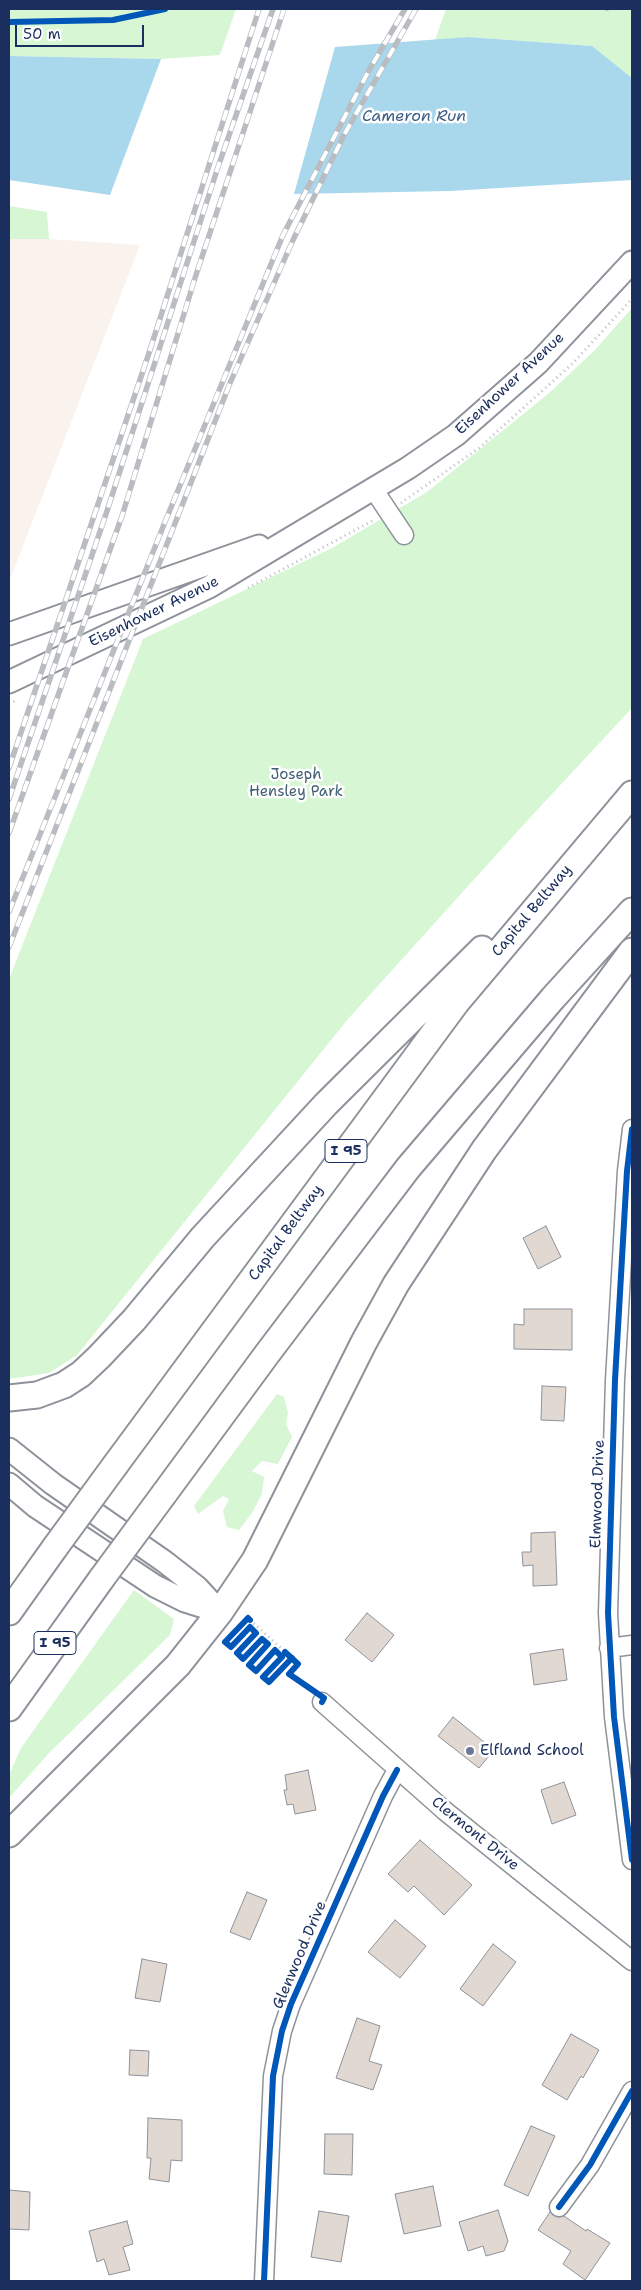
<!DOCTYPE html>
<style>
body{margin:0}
#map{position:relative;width:641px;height:2290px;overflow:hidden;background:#fff;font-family:"Shantell Sans",sans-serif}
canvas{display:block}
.frame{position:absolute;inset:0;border:10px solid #1b2f5e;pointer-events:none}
.scale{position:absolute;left:15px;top:25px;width:129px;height:22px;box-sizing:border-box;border:2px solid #1b2f5e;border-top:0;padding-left:6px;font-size:15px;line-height:18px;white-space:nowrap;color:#1b2f5e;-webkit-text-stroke:4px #fff;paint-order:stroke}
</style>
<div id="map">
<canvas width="641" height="2290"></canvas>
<div class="frame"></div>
<div class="scale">50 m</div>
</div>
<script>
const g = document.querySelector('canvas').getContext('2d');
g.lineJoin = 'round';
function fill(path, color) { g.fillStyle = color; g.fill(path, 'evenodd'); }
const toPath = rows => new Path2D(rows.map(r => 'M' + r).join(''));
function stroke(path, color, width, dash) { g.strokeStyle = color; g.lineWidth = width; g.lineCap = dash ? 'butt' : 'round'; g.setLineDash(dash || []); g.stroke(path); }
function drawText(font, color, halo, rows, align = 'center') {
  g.font = font + ' "Shantell Sans",sans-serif'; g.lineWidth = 5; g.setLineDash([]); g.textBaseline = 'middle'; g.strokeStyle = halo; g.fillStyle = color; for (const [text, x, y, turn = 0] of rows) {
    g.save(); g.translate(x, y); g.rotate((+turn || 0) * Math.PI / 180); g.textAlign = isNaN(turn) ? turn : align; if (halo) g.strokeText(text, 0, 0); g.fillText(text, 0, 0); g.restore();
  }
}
fill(toPath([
 [9,239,49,239,140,245,9,582]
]), '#faf3ed');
fill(toPath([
 [9,9,236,9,220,55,161,59,9,56],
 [446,9,632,9,632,78,591,46,468,37,435,40],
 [9,206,47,212,49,239,9,239],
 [632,308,632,708,526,822,348,1019,77,1355,49,1373,9,1379,9,979,143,639,332,548,427,492,548,394,594,351],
 [277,1394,284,1397,288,1413,286,1424,292,1437,278,1464,262,1461,252,1471,264,1477,262,1494,252,1513,239,1530,227,1527,223,1511,229,1499,223,1496,198,1514,194,1506],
 [134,1590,174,1619,170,1635,49,1753,9,1798,9,1775,21,1748]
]), '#d7f6d4');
fill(toPath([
 [468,37,592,46,632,78,632,180,450,191,294,194,335,47],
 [9,56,161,59,110,195,9,180]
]), '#a9d8ed');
const building = toPath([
 [546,1226,561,1257,538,1269,523,1238,546,1226],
 [524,1309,572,1309,572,1350,514,1349,514,1324,524,1325,524,1309],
 [542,1386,566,1387,564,1421,541,1420,542,1386],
 [555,1532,557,1585,533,1586,533,1565,523,1566,522,1552,531,1552,531,1533,555,1532],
 [367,1613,394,1635,372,1662,345,1640,367,1613],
 [563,1649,567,1680,534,1685,530,1654,563,1649],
 [453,1717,494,1750,479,1768,438,1736,453,1717],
 [308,1770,316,1810,295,1814,293,1804,287,1805,284,1790,287,1790,285,1775,308,1770],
 [564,1782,576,1815,552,1824,541,1790,564,1782],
 [420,1840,472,1885,444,1915,414,1886,408,1892,388,1874,420,1840],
 [247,1892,267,1900,250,1940,230,1932,247,1892],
 [395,1920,426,1946,400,1978,368,1952,395,1920],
 [493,1944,516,1962,483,2006,460,1989,493,1944],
 [142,1959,167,1964,160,2002,135,1998,142,1959],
 [357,2018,380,2026,369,2061,382,2065,373,2090,336,2078,357,2018],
 [571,2034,599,2050,583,2078,581,2076,567,2100,542,2085,571,2034],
 [130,2050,149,2051,148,2076,129,2075,130,2050],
 [148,2118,182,2120,182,2161,171,2160,169,2182,149,2179,151,2158,147,2158,148,2118],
 [531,2126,555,2136,528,2196,504,2185,531,2126],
 [325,2134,353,2134,352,2175,324,2174,325,2134],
 [433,2186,441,2226,404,2234,395,2194,433,2186],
 [9,2190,30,2192,29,2230,9,2229,9,2190],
 [498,2210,508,2241,504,2251,486,2256,483,2246,468,2251,459,2222,498,2210],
 [319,2211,349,2216,341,2262,311,2257,319,2211],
 [550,2212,557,2217,564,2216,586,2231,587,2229,610,2243,585,2280,563,2264,571,2251,538,2230,550,2212],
 [127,2221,133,2244,123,2247,130,2270,109,2275,104,2259,97,2262,89,2231,127,2221]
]);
fill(building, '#e1d8d1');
stroke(building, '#8e929a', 1);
const minor = toPath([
 [374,490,404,535],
 [632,1129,627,1171,615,1380,608,1613,614,1717,632,1860],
 [609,1648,632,1645],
 [322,1702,445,1811,632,1961],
 [559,2207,590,2165,632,2091],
 [264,2281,273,2076,282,2031,291,2004,383,1796,397,1770]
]);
const major = toPath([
 [9,634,259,546],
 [9,682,209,587,408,468,456,435,538,363,632,262],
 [9,1449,53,1484,165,1562,197,1587,220,1612],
 [9,1484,35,1506,155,1586,185,1601,220,1612]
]);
const highway = toPath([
 [9,1398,37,1395,64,1385,81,1374,99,1357,134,1320,203,1237,326,1104,482,949],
 [116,1464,456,1003,632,794],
 [164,1494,267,1354,408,1168,553,998,632,911],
 [9,1612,56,1546],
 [9,1708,102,1578],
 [9,1834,178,1665,220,1612,255,1560,364,1342,396,1284,484,1150,632,951]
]);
stroke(minor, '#8e929a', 21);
stroke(major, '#8e929a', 25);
stroke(highway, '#8e929a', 29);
stroke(toPath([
 [607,11,607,9],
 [401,503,479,448,573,363,632,299],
 [248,588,374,520],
 [9,704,15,701],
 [250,1620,283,1650]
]), '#b9bcc1', 3, [1, 4]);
stroke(minor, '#fff', 18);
stroke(major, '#fff', 21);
stroke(highway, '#fff', 25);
const rail = toPath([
 [9,768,149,353,259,9],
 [9,799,107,511,218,167,273,9],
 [9,833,122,516,195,278,284,9],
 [9,912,165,522,283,235,368,72,405,9],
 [9,947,230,383,293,240,344,135,416,9]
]);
stroke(rail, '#b9bcc1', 5.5);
stroke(rail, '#fff', 4, [11]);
const highwayBridge = toPath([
 [56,1546,116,1464],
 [102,1578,164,1494]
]);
stroke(highwayBridge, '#8e929a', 29, []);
stroke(highwayBridge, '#fff', 25);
stroke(toPath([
 [9,22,113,20,165,9],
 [632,1129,627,1171,615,1380,608,1613,614,1717,632,1860],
 [250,1620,248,1618,225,1642,231,1647,250,1627,256,1633,237,1653,243,1659,262,1639,268,1644,249,1665,256,1671,275,1650,282,1657,263,1677,269,1682,292,1658],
 [285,1652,298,1664,289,1674,324,1698,322,1702],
 [559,2207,590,2165,632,2091],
 [264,2281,273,2076,282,2031,291,2004,383,1796,397,1770]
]), '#0057b8', 6);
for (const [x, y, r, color] of [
 [470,1751,5,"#6b7896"]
]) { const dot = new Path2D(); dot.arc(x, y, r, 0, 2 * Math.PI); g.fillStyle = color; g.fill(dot); stroke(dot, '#fff', 2); }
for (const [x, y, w] of [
 [346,1151,42],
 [55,1643,42]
]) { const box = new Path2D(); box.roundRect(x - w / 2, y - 11.5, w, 23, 4); g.fillStyle = '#fff'; g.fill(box); stroke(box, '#1b2f5e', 1); }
drawText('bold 14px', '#1b2f5e', null, [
 ["I 95",346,1151],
 ["I 95",55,1643]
]);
drawText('15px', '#1b2f5e', '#fff', [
 ["Eisenhower Avenue",510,384,-43],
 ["Eisenhower Avenue",154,612,-26],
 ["Capital Beltway",532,911,-50],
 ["Capital Beltway",286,1233,-54],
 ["Elmwood Drive",598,1494,-88],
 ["Clermont Drive",475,1834,39],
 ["Glenwood Drive",300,1955,-67]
]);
drawText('15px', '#425f73', '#fff', [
 ["Joseph",296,775],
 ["Hensley Park",296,792]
]);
drawText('15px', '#1b2f5e', '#fff', [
 ["Elfland School",480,1751]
], 'left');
drawText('italic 16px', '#3a5d86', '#fff', [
 ["Cameron Run",414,117]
]);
</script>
